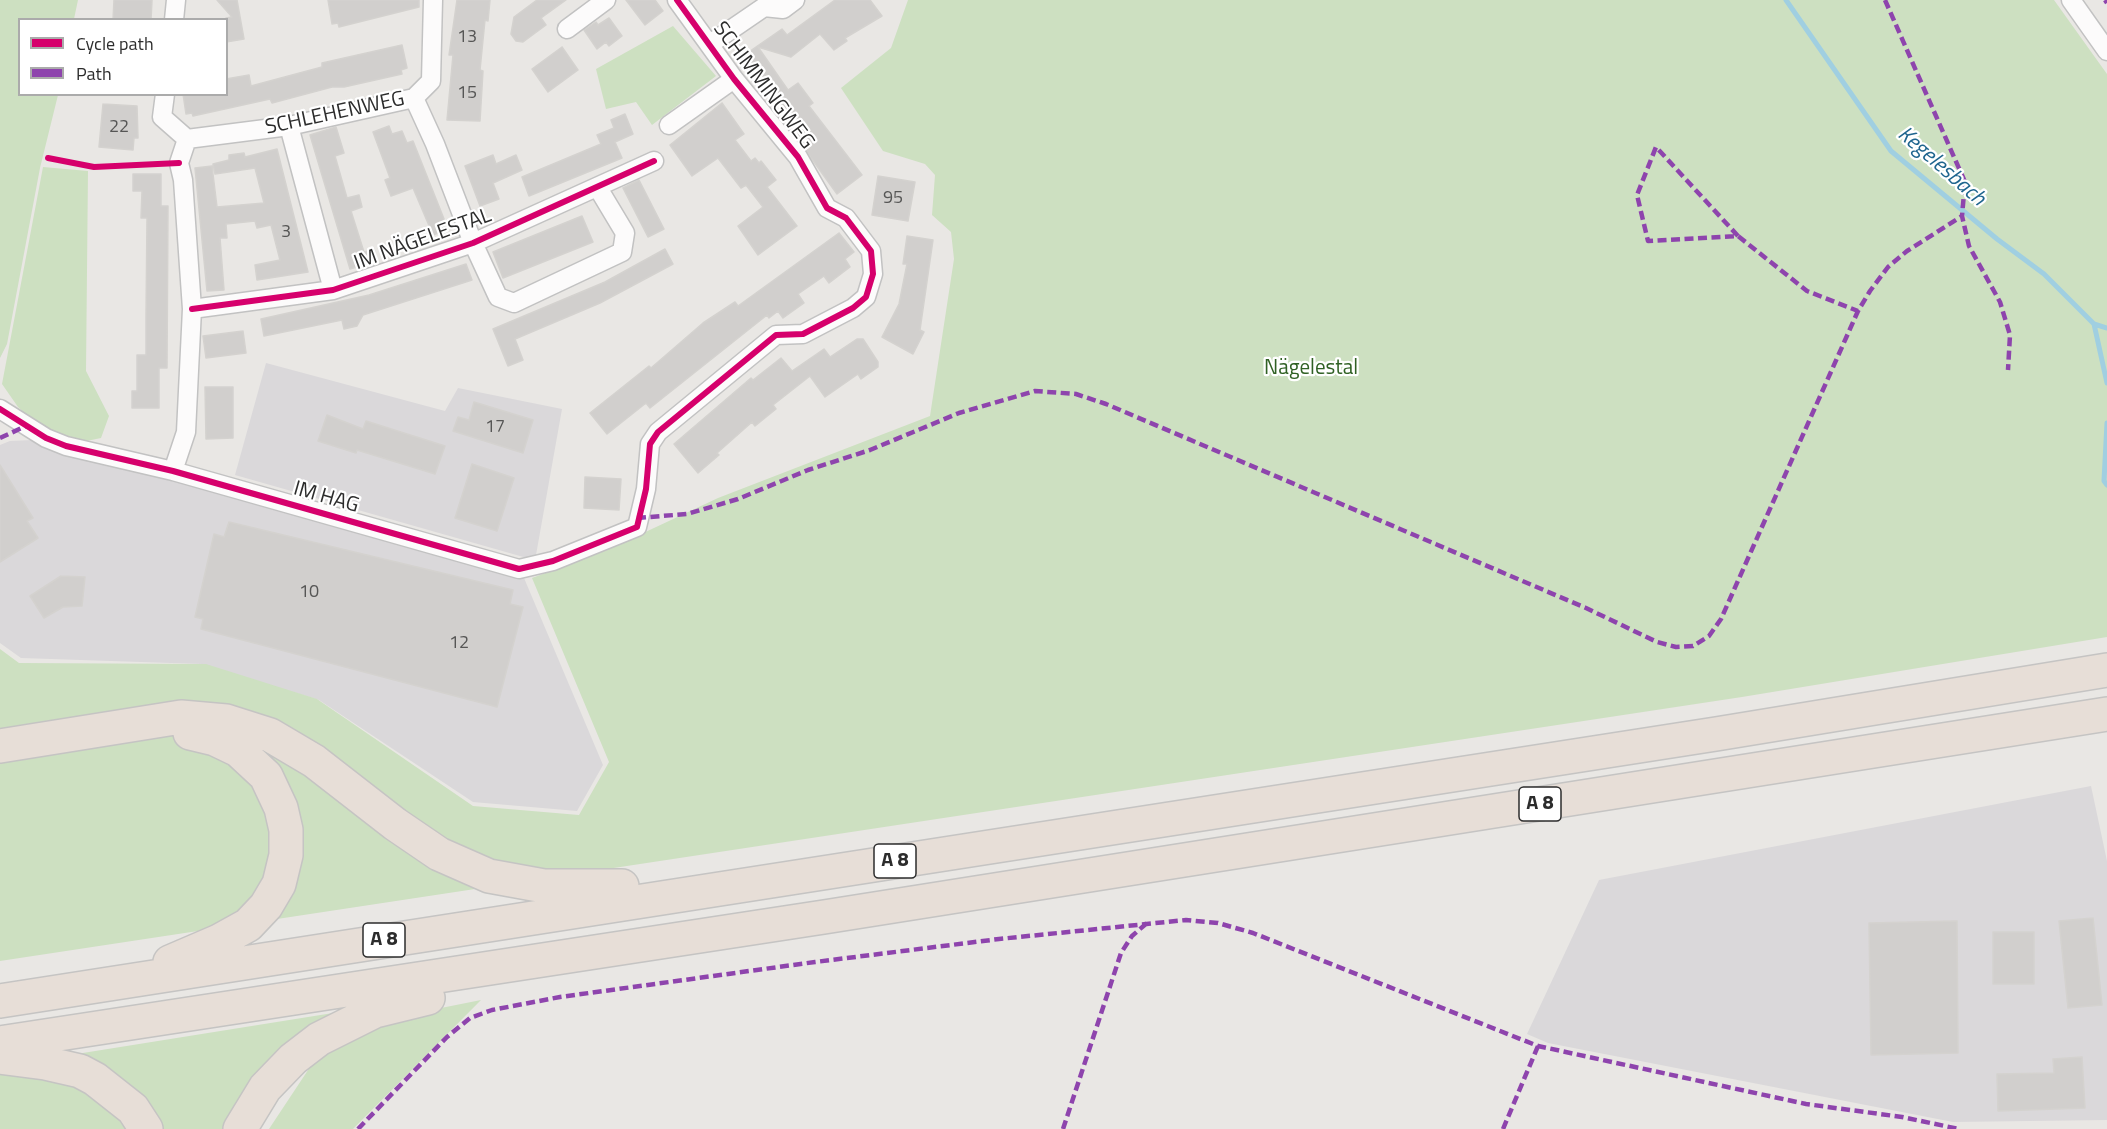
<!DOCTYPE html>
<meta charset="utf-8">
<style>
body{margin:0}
#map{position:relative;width:2107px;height:1129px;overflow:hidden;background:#e9e7e4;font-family:"Titillium Web",sans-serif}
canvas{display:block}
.legend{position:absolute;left:18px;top:18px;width:210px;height:78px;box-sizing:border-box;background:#fff;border:2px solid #ababab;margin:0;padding:8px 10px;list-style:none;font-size:18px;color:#2c2c2c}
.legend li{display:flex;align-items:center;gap:12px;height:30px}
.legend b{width:30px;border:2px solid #ababab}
</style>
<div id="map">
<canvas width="2107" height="1129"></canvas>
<ul class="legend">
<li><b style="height:8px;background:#d6006c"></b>Cycle path</li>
<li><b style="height:8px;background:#8e44ad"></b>Path</li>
</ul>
</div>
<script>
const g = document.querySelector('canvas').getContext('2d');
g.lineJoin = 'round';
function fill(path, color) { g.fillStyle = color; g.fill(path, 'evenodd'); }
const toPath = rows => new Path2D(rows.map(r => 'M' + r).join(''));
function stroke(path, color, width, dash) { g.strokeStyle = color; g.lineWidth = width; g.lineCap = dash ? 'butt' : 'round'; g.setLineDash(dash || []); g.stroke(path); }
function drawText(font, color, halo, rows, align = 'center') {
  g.font = font + ' "Titillium Web",sans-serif'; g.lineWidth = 4.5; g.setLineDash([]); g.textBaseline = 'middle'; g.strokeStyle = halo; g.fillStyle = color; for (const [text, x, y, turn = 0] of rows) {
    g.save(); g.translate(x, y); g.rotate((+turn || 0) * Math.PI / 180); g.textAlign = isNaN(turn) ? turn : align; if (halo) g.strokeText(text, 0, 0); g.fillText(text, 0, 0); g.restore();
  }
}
fill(toPath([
 [266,363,445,411,458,388,562,409,536,555,527,558,235,475],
 [33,440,68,456,173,477,524,578,603,765,577,811,473,802,319,700,201,664,21,658,0,643,0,445,10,441],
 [2091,786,2107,861,2107,1120,1953,1122,1548,1043,1527,1034,1599,880]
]), '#dad8da');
fill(toPath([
 [0,0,78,0,74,19,20,20,20,94,58,95,40,168,7,344,0,358],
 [908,0,2054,0,2107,74,2107,637,1742,697,0,961,0,649,19,663,206,664,317,699,473,806,579,815,609,762,532,578,607,550,718,498,930,416,954,259,951,232,932,215,935,175,925,164,883,151,841,88,891,48],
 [673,26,716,76,652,125,636,102,606,109,596,69],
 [43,167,88,171,86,371,109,416,101,438,77,443,36,424,18,407,2,384],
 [481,1000,353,1129,269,1129,318,1055,386,1019],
 [333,1013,335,1016,230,1129,155,1129,64,1056],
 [0,1069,82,1079,137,1129,0,1129]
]), '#cde0c1');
stroke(toPath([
 [1786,0,1891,151,1997,239,2044,274,2094,324,2107,328],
 [2094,324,2107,383],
 [2107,423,2104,481,2107,485]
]), '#a0cfe1', 5);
const building = toPath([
 [114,0,152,0,151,20,113,20,114,0],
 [217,0,237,0,244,39,226,42,226,18,232,17,217,0],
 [328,0,419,0,419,7,339,27,338,23,332,24,328,0],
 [457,0,490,0,488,21,485,20,480,70,483,71,480,121,447,120,453,55,449,55,457,0],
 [537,0,566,0,541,18,546,25,523,42,516,41,511,34,514,17,537,0],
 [626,0,655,0,663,11,645,25,626,0],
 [835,0,870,0,882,16,845,38,847,41,834,50,820,34,791,57,758,47,788,90,798,83,813,103,809,106,862,175,837,194,796,137,802,132,764,80,758,84,740,58,782,29,787,35,835,0],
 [609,18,622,36,609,46,606,42,597,49,584,30,596,22,598,25,609,18],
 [402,45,407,68,401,70,402,74,344,87,332,87,272,103,270,99,193,116,192,113,186,114,183,94,226,94,226,79,249,75,251,86,322,67,322,63,402,45],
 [562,47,578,70,548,92,532,69,562,47],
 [722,103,744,134,735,140,751,161,755,158,759,163,761,161,776,180,767,187,797,226,758,255,738,226,763,207,746,185,741,188,718,158,692,176,670,145,722,103],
 [103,104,137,106,138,138,134,138,133,150,99,147,103,104],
 [625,114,633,134,615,142,622,158,529,196,522,177,601,144,597,135,614,128,611,120,625,114],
 [389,126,392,134,402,131,407,143,413,141,448,229,433,235,413,188,391,196,385,180,390,178,373,132,389,126],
 [336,127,344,153,335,156,347,198,359,195,362,207,351,211,364,252,374,249,377,261,350,269,310,135,336,127],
 [277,149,308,272,257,280,255,265,280,260,271,225,257,228,255,221,226,224,227,238,220,238,224,290,207,291,195,168,212,166,217,207,264,203,255,168,215,174,213,164,229,160,229,155,244,153,245,157,277,149],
 [493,155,496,164,516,155,522,170,493,183,499,199,480,206,465,166,493,155],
 [133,174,161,174,161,206,168,206,167,368,159,368,159,408,132,408,132,391,137,391,137,355,146,355,146,317,147,218,141,218,142,191,133,191,133,174],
 [878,176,915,182,908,221,872,215,878,176],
 [639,180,664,229,648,237,623,188,639,180],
 [582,216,593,242,503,278,493,252,582,216],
 [839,233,854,252,845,259,850,267,829,283,824,276,798,294,804,303,783,318,778,311,769,318,767,315,650,408,646,403,607,434,590,413,649,366,651,368,703,323,735,302,738,306,839,233],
 [907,236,933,240,920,330,924,332,913,354,882,337,899,304,907,264,903,264,907,236],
 [665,249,673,264,600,303,515,339,523,360,508,366,493,329,605,282,665,249],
 [466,264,472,280,363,315,357,326,344,329,342,320,264,336,261,319,369,295,466,264],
 [243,331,246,353,206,358,203,336,243,331],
 [857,339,863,339,878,362,878,367,861,379,858,374,825,397,810,376,773,405,776,409,755,426,752,422,717,453,719,455,698,473,674,444,751,378,753,380,781,358,792,371,824,349,830,357,857,339],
 [205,387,233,387,233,438,206,439,205,387],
 [474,402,533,420,523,453,453,431,458,417,469,420,474,402],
 [327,415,363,429,366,421,445,446,435,474,357,450,356,453,318,441,327,415],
 [472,464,514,478,497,531,455,518,472,464],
 [0,465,33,518,27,521,38,538,0,562,0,465],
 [585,477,621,479,619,510,584,508,585,477],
 [229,522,513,590,510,604,523,607,497,707,201,629,203,619,195,617,214,534,224,537,229,522],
 [61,576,85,577,82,606,63,607,44,618,30,596,61,576],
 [2093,918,2102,1005,2068,1008,2059,921,2093,918],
 [1957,921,1958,1053,1871,1055,1869,923,1957,921],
 [1993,932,2034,932,2034,984,1993,984,1993,932],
 [2082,1057,2085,1108,1998,1111,1997,1074,2054,1073,2053,1059,2082,1057]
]);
fill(building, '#d1cfcd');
stroke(building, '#d4d2cf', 1.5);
const street = toPath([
 [2071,0,2107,51],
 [174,20,176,0],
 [567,29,606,0],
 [710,44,764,7,783,9,795,0],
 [165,94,162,117,187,139,179,163,183,180,192,309,186,432,173,471],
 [414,98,435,144,473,243,498,297,514,303,622,252,625,233,598,188],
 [669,125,734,79],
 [289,126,333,290],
 [187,139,289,126,414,98,431,81,433,0],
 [192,309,333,290,473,243,654,161],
 [0,409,46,438,66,446,173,471,519,569,553,561,637,527,646,489,650,444,658,432,776,335,803,334,853,308,866,297,873,274,871,251,846,218,827,208,798,157,734,79,677,0]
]);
const highway = toPath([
 [0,746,181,717,226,721,270,735,314,761,395,824,439,854,489,876,544,886,622,886],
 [170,962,219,941,248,925,266,906,279,884,286,855,286,830,281,808,266,776,238,750,215,739,190,733],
 [0,1001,1716,734,2107,670],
 [0,1043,824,917,2107,714],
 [0,1057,45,1063,80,1071,95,1079,133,1109,146,1129],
 [240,1129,265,1088,293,1059,319,1039,375,1011,428,998]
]);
stroke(street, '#c2c2c2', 21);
stroke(highway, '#c5c4c3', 36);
stroke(street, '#fcfbfb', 18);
stroke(highway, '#e7ded7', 33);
stroke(toPath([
 [1885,0,1965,182,1962,216,1969,246,2000,302,2010,335,2008,370],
 [2105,0,2107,3],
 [1738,236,1656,147,1637,195,1648,241,1738,236,1807,291,1858,311],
 [0,438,26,426],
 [637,518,687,514,738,499,808,470,870,450,959,413,1035,391,1076,394,1106,404,1586,608,1657,642,1676,647,1693,646,1709,636,1721,619,1858,311,1870,291,1888,267,1907,251,1962,216],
 [358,1129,447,1037,470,1018,492,1010,560,997,815,962,999,939,1186,920,1218,923,1253,933,1538,1046,1806,1104,1902,1117,1959,1129],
 [1063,1129,1121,953,1132,936,1147,923],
 [1503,1129,1538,1046]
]), '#8e44ad', 4.5, [9, 4.5]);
stroke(toPath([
 [48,158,94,167,179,163],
 [192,309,333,290,473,243,654,161],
 [0,409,46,438,66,446,173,471,519,569,553,561,637,527,646,489,650,444,658,432,776,335,803,334,853,308,866,297,873,274,871,251,846,218,827,208,798,157,734,79,677,0]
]), '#d6006c', 6);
drawText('18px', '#565655', null, [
 ["13",467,38],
 ["15",467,94],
 ["22",119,128],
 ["95",893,199],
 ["3",286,233],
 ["17",495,428],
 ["10",309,593],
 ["12",459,644]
]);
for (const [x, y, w] of [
 [1540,804,42],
 [895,861,42],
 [384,940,42]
]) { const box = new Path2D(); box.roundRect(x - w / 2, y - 17, w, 34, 4.5); g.fillStyle = '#fff'; g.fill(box); stroke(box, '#2c2c2c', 1.5); }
drawText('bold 20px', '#2c2c2c', null, [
 ["A 8",1540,804],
 ["A 8",895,861],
 ["A 8",384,940]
]);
drawText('21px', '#2c2c2c', '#fff', [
 ["SCHIMMINGWEG",763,86,53],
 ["SCHLEHENWEG",335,114,-12],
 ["IM NÄGELESTAL",423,240,-20],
 ["IM HAG",326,498,16]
]);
drawText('21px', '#306124', '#fff', [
 ["Nägelestal",1311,369]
]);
drawText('italic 22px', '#1f658e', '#fff', [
 ["Kegelesbach",1941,167,41]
]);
</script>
